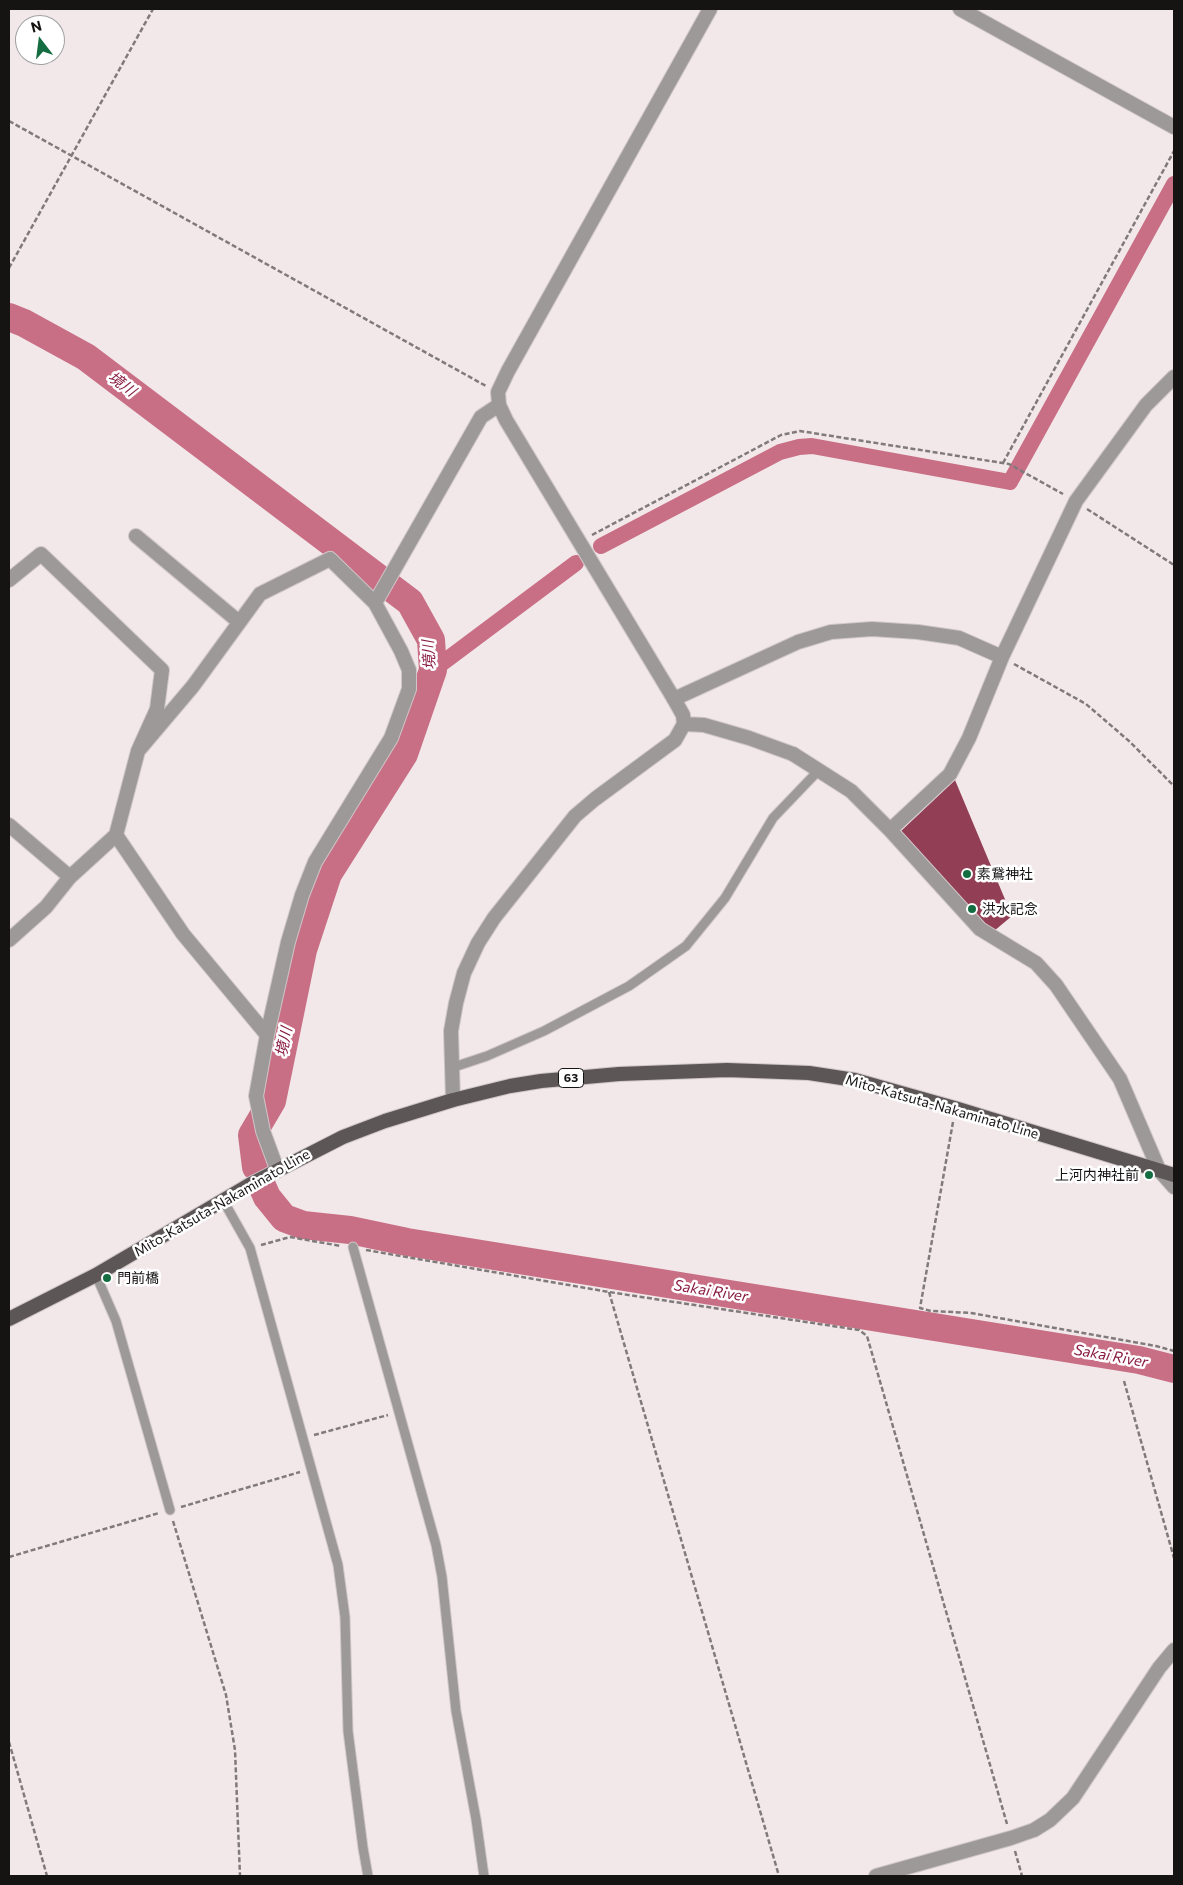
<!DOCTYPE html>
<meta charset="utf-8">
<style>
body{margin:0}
#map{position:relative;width:1183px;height:1885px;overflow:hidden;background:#f2e8ea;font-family:Commissioner,sans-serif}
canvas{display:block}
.frame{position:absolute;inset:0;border:10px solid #161313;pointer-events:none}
.north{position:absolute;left:15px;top:15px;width:50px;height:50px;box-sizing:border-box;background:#fff;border:1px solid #a2a1a1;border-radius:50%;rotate:345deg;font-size:14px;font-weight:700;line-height:20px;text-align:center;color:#161313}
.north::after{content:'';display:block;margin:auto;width:18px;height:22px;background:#146d40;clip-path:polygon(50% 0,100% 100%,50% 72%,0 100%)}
</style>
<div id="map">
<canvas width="1183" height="1885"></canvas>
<div class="frame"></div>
<div class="north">N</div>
</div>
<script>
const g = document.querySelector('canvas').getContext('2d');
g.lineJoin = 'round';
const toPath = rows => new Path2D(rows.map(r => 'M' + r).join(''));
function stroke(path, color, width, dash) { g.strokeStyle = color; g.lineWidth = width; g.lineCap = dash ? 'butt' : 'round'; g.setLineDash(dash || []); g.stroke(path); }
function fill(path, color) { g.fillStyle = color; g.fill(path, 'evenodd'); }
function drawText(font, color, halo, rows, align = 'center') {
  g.font = font + ' Commissioner,"Noto Sans JP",sans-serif'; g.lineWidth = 5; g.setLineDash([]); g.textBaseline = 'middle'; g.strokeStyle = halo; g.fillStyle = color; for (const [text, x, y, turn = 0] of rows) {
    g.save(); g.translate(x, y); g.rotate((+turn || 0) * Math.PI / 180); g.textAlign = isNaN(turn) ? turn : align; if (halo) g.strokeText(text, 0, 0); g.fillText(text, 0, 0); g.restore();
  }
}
stroke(toPath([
 [601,546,780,452,799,447,812,446,1010,482,1174,184],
 [433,670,576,563]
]), '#c96f85', 16);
stroke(toPath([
 [9,317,24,323,86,357,410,602,431,640,433,670,404,754,328,874,303,950,272,1101,252,1135,256,1167],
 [263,1188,267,1197,284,1218,303,1225,350,1230,407,1242,1139,1360,1174,1369]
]), '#c96f85', 28);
fill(toPath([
 [955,780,1012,916,994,931,981,921,900,832]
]), '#923e55');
const service = toPath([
 [451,1068,487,1056,544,1031,629,986,686,946,725,898,773,818,819,770],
 [223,1200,250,1248,338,1565,345,1617,348,1731,363,1848,368,1876],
 [353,1247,436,1545,442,1577,456,1711,476,1819,484,1876],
 [96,1275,116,1321,170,1510]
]);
const minor = toPath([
 [960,9,1174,127],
 [136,536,239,622],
 [9,580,41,554,162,670,157,709,138,751,116,835,70,877,46,907,9,940],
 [375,603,481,417,499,405],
 [674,699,798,642,831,632,872,629,918,632,959,638,1002,657],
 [138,751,193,686,260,594,330,559,375,603,401,651,409,670,409,689,391,738,315,862,302,895,288,942,267,1035,256,1096,263,1131,277,1169],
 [793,754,851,791,890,830,980,929,1036,963,1056,985,1120,1079,1159,1170,1174,1187],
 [9,825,70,877],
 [890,830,950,774,969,738,1002,657,1076,501,1146,405,1174,377],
 [116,835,183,934,267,1035],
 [876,1876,1011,1838,1034,1830,1050,1820,1073,1798,1159,1668,1174,1650]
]);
const tertiary = toPath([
 [684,724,704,725,749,738,793,754],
 [453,1100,451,1031,456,1003,464,973,478,943,494,918,575,816,595,799,675,740,684,724,683,715,674,699,506,420,499,405,498,392,508,371,710,9]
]);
const primary = toPath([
 [9,1319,96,1275,251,1184,343,1137,385,1121,453,1100,510,1086,541,1081,619,1074,727,1070,809,1073,855,1080,958,1109,1174,1175]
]);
stroke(service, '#cfc6c8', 11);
stroke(minor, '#cfc6c8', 16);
stroke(tertiary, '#cfc6c8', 16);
stroke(primary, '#cfc6c8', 16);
stroke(toPath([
 [9,121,486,386],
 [9,268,153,9],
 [1003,463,1174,151],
 [1087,509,1174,565],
 [592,535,781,435,800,431,1009,464,1063,494],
 [1014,664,1086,704,1129,741,1174,786],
 [953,1122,920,1308,931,1311,971,1313,1156,1346,1174,1351],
 [261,1245,290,1237,341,1246],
 [366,1250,609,1292,859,1330,867,1336,1007,1824],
 [609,1292,779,1876],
 [1124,1381,1174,1558],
 [314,1435,388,1415],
 [181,1507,300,1472],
 [173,1521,226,1695,235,1750,240,1876],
 [9,1557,159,1513],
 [9,1742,47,1876],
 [1015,1851,1022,1876]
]), '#817a7b', 2.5, [5, 2.5]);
stroke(service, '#9d9999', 9);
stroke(minor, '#9d9999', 14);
stroke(tertiary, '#9d9999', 14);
stroke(primary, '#5d5657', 14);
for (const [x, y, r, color] of [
 [967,874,5,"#146d40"],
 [972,909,5,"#146d40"],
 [1149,1175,5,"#146d40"],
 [107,1278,5,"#146d40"]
]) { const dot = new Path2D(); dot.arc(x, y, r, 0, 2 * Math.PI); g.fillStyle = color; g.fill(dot); stroke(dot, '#fff', 2); }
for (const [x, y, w] of [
 [571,1078,25]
]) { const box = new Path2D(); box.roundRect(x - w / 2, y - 9.5, w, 19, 4); g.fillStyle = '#fff'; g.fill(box); stroke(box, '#161313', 1); }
drawText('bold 12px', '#161313', null, [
 ["63",571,1078]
]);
drawText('14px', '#161313', '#fff', [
 ["素鵞神社",977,874],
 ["洪水記念",982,909],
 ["上河内神社前",1139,1175,"right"],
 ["門前橋",117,1278]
], 'left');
drawText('14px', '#161313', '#fff', [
 ["Mito-Katsuta-Nakaminato Line",942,1107,16],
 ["Mito-Katsuta-Nakaminato Line",222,1203,-30]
]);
drawText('italic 15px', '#891c42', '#fff', [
 ["境川",122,384,37],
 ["境川",429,655,-94],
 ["境川",284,1042,-78],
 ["Sakai River",711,1291,9],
 ["Sakai River",1111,1356,10]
]);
</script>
